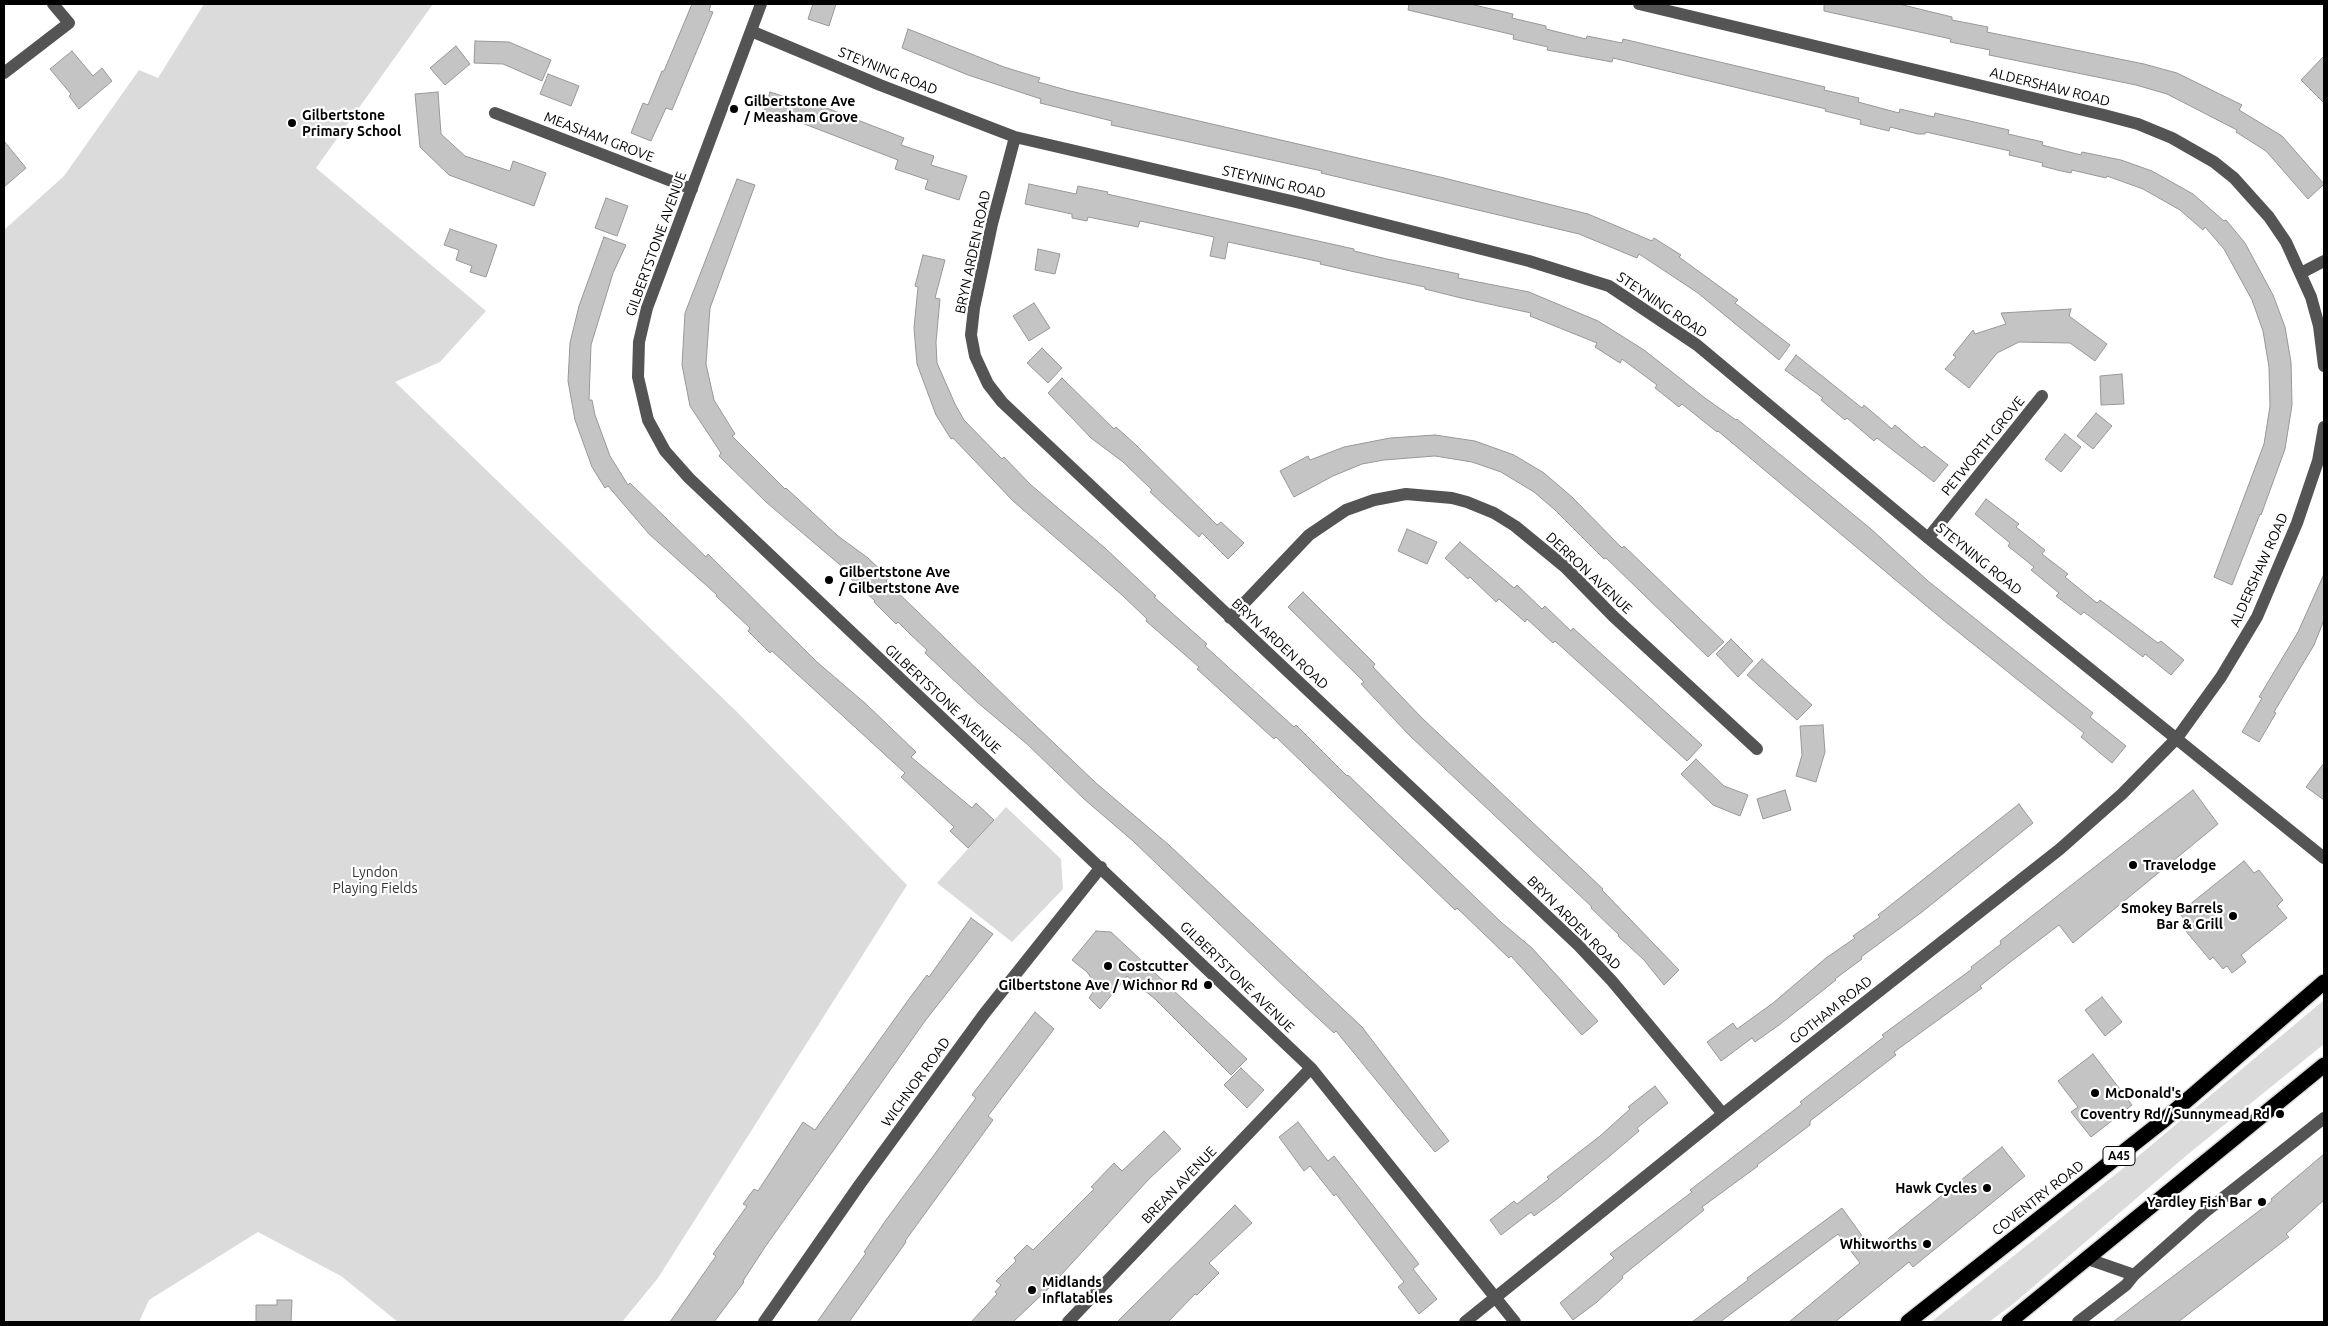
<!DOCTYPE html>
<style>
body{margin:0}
#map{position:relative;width:2328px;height:1326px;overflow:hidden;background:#fff;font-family:Ubuntu,sans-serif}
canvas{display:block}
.frame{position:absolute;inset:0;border:5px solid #000;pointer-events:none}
</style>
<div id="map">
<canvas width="2328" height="1326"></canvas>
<div class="frame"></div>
</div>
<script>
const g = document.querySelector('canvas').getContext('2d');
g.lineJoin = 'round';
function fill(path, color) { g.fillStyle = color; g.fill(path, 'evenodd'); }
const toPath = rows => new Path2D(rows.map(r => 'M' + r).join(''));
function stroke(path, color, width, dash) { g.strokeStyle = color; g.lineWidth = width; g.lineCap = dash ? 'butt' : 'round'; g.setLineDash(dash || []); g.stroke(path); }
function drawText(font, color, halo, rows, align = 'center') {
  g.font = font + ' Ubuntu,sans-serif'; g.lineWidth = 4.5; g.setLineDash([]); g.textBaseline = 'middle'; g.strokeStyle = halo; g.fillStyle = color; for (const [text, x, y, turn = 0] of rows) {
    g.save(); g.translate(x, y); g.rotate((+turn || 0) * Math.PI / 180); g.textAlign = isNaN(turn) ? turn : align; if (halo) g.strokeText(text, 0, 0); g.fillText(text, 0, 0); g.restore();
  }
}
fill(toPath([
 [204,4,433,4,316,168,486,311,440,362,395,382,736,711,907,885,658,1278,622,1322,398,1322,341,1276,258,1232,149,1300,139,1322,4,1322,4,230,64,176,139,70,158,78],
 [1006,807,1061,859,1063,889,1012,942,937,883],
 [2324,1000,2324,1044,2187,1155,2013,1304,1989,1322,1931,1322,2136,1158]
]), '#dbdbdb');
const building = toPath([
 [692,4,711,4,709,11,713,12,672,110,666,108,651,141,631,133,643,103,648,105,662,71,664,71,692,4],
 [813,4,836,4,829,26,808,19,813,4],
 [1409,4,1470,4,1513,14,1512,18,1546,26,1546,29,1586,39,1587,36,1622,43,1623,39,1825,87,1824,90,1859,98,1858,102,1899,113,1900,109,1934,117,1935,113,2009,130,2008,134,2043,142,2042,145,2081,155,2082,152,2121,160,2152,171,2193,194,2224,221,2226,220,2245,243,2273,295,2285,327,2291,362,2292,405,2285,449,2261,515,2260,514,2232,585,2214,577,2264,444,2270,406,2269,367,2263,331,2252,300,2224,249,2205,227,2203,230,2180,210,2143,189,2107,176,2106,178,2072,170,2071,173,2057,170,2042,166,2043,163,2009,155,2010,151,1926,132,1925,134,1918,134,1890,127,1889,131,1860,124,1861,120,1825,111,1826,109,1613,58,1612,62,1547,50,1548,47,1513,39,1514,35,1408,10,1409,4],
 [1824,4,1899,4,1952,17,1952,20,1988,27,1987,32,2144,64,2177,73,2242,105,2239,110,2282,136,2324,184,2308,199,2266,151,2236,132,2237,130,2167,94,2136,85,1989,55,1990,50,1950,42,1951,39,1824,11,1824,4],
 [908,29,1004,67,1040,78,1038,82,1070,91,1440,177,1588,214,1652,241,1654,238,1681,255,1679,257,1738,300,1735,303,1790,345,1779,360,1698,293,1639,254,1637,258,1579,234,1321,173,1322,171,1111,125,1112,121,1040,103,1041,99,968,75,902,48,908,29],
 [475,41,509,42,551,60,542,81,503,64,474,63,475,41],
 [456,46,470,64,445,85,430,68,456,46],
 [72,51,93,76,102,68,112,81,79,109,69,96,71,94,50,69,72,51],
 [2324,56,2324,103,2301,80,2324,56],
 [548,74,579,86,571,106,540,94,548,74],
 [438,92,441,134,465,156,510,171,513,161,546,173,534,206,449,175,420,147,415,94,438,92],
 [770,92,805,103,806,100,904,138,901,145,934,156,931,165,967,176,959,200,925,189,928,180,895,169,898,160,794,120,764,112,770,92],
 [4,141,26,168,4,187,4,141],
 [737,179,755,185,710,308,706,364,714,400,735,434,732,436,785,489,786,488,838,536,868,558,889,578,886,581,1015,706,1096,783,1169,845,1362,1027,1449,1141,1435,1152,1336,1031,1334,1033,1293,995,1133,841,1084,799,1027,744,978,703,925,653,927,650,911,635,898,622,896,624,874,602,875,601,850,578,852,575,766,502,719,456,721,453,690,406,682,365,685,313,737,179],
 [1029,184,1076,194,1078,186,1108,192,1107,194,1354,249,1354,251,1387,259,1459,274,1458,278,1529,292,1598,321,1644,350,1705,398,1736,420,1737,419,1871,529,1928,581,2093,713,2090,717,2126,746,2112,763,2081,737,2084,733,1942,619,1718,431,1717,432,1682,404,1679,407,1655,388,1657,385,1622,359,1620,363,1595,347,1597,343,1530,316,1531,313,1461,298,1425,289,1425,287,1355,272,1320,264,1321,262,1228,242,1225,259,1210,256,1214,237,1140,221,1138,227,1088,217,1087,221,1072,218,1072,214,1025,204,1029,184],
 [606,198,628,206,617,236,595,228,606,198],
 [450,229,497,245,486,277,470,272,472,266,456,260,459,250,444,245,450,229],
 [604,237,626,245,613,273,591,345,589,400,592,400,595,415,610,456,628,485,630,483,706,557,708,554,817,662,866,704,916,752,911,757,972,808,976,803,994,820,968,848,950,831,954,827,901,777,905,773,772,651,770,653,748,631,750,628,716,596,717,595,649,534,608,486,605,488,592,467,575,420,568,381,570,343,579,306,604,237],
 [1038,249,1060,254,1055,274,1035,270,1038,249],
 [923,255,945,260,935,298,940,299,936,342,937,363,955,404,964,420,1002,459,1004,457,1031,485,1105,548,1156,596,1154,597,1207,644,1205,646,1294,727,1296,725,1347,776,1348,775,1501,922,1532,948,1598,1021,1582,1035,1511,956,1509,958,1457,908,1455,910,1276,737,1274,739,1197,669,1199,667,1146,621,1147,619,1122,595,1013,501,953,438,951,439,936,415,917,364,914,328,918,287,915,286,923,255],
 [1034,303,1050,328,1029,341,1013,316,1034,303],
 [2071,309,2069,316,2107,344,2095,361,2070,343,2019,342,1997,353,1969,388,1945,369,1956,357,1953,355,1973,330,1975,334,2006,324,2001,313,2071,309],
 [1042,348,1062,368,1048,383,1027,363,1042,348],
 [1796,355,1862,408,1864,405,1892,429,1895,425,1922,448,1924,446,1948,465,1934,482,1877,438,1874,441,1847,418,1845,420,1821,400,1823,398,1785,370,1796,355],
 [2122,374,2124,404,2101,405,2100,376,2122,374],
 [1062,378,1114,429,1116,427,1136,445,1217,525,1221,522,1244,543,1228,559,1202,533,1199,537,1150,492,1152,490,1123,462,1091,438,1048,393,1062,378],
 [2096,413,2112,426,2093,449,2077,436,2096,413],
 [2065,434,2081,447,2061,472,2045,459,2065,434],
 [1435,435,1475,441,1514,455,1544,473,1572,497,1622,548,1624,546,1724,642,1708,657,1606,558,1604,559,1555,510,1534,492,1501,472,1472,462,1435,456,1384,460,1362,464,1333,476,1294,497,1280,471,1308,456,1310,460,1344,447,1390,438,1435,435],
 [1986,499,2019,524,2016,527,2045,550,2042,554,2068,574,2065,577,2097,603,2100,600,2158,643,2161,641,2184,660,2171,675,2145,654,2143,657,2084,612,2081,615,2056,596,2059,593,2031,570,2034,567,2008,546,2010,543,1975,514,1986,499],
 [1407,529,1437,542,1427,564,1398,551,1407,529],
 [1460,542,1514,588,1517,585,1542,609,1545,606,1571,631,1573,628,1702,745,1687,761,1555,641,1553,643,1527,619,1525,622,1499,599,1496,602,1470,577,1468,579,1445,558,1460,542],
 [2324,574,2324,620,2314,645,2274,712,2276,713,2259,742,2242,732,2262,698,2259,697,2298,632,2324,574],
 [1303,592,1375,664,1373,667,1422,718,1603,889,1602,890,1679,970,1664,985,1644,960,1618,936,1619,935,1591,908,1592,907,1410,736,1361,684,1364,682,1288,607,1303,592],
 [1731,639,1753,661,1738,677,1716,654,1731,639],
 [1762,659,1812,705,1797,720,1747,675,1762,659],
 [1823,725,1825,752,1816,782,1796,776,1802,755,1800,726,1823,725],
 [1696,759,1724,786,1748,795,1740,816,1713,805,1681,774,1696,759],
 [2324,763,2324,800,2306,787,2324,763],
 [1785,790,1791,810,1763,819,1757,799,1785,790],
 [2193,790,2218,824,2073,943,2059,925,2009,963,1980,986,1982,988,1894,1052,1896,1055,1810,1121,1810,1125,1757,1165,1758,1166,1702,1207,1704,1210,1622,1276,1623,1278,1597,1302,1573,1320,1560,1303,1614,1258,1610,1254,1692,1192,1690,1190,1802,1104,1800,1102,1884,1037,1882,1035,1972,969,1971,967,2001,944,2000,941,2193,790],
 [2019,804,2033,823,1922,912,1861,957,1862,959,1835,979,1836,980,1779,1025,1755,1042,1752,1038,1721,1061,1707,1042,1733,1023,1737,1029,1773,1003,1826,958,1855,938,1853,936,1880,917,1878,915,2019,804],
 [2244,861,2254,873,2259,870,2283,900,2277,906,2287,918,2241,955,2246,962,2232,973,2227,966,2223,969,2213,957,2210,960,2185,930,2190,926,2179,913,2244,861],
 [971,918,993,934,925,1021,765,1247,743,1281,744,1282,714,1322,670,1322,716,1256,713,1254,747,1206,743,1204,754,1189,758,1191,803,1122,815,1130,909,999,927,975,929,977,971,918],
 [1096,931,1111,932,1247,1059,1231,1075,1155,999,1127,976,1100,1009,1089,998,1097,986,1087,972,1072,960,1096,931],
 [2102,997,2122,1022,2105,1036,2085,1010,2102,997],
 [1035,1012,1054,1029,988,1116,993,1120,905,1241,906,1242,849,1322,817,1322,866,1253,864,1252,886,1220,976,1098,972,1095,1035,1012],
 [2093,1054,2132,1105,2091,1137,2071,1112,2078,1107,2058,1081,2093,1054],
 [1241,1068,1264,1090,1247,1108,1224,1085,1241,1068],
 [1655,1086,1668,1103,1637,1128,1639,1131,1611,1155,1557,1199,1534,1216,1531,1212,1501,1235,1490,1220,1514,1201,1517,1204,1549,1179,1547,1177,1600,1136,1630,1109,1628,1107,1655,1086],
 [1298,1122,1328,1161,1334,1156,1419,1264,1413,1269,1437,1299,1419,1314,1398,1287,1404,1282,1336,1194,1334,1196,1310,1166,1304,1171,1279,1137,1298,1122],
 [1164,1131,1181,1149,1149,1179,1050,1287,1013,1322,971,1322,997,1294,995,1292,1001,1285,996,1281,1016,1261,1014,1258,1027,1245,1033,1250,1094,1189,1091,1187,1114,1163,1122,1171,1164,1131],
 [2002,1147,2025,1176,1913,1267,1909,1262,1835,1322,1789,1322,1860,1263,1838,1234,1720,1322,1692,1322,1748,1280,1747,1278,1842,1208,1873,1251,2002,1147],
 [2324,1154,2324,1200,2286,1234,2289,1237,2178,1322,2113,1322,2272,1201,2271,1199,2324,1154],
 [1235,1205,1252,1223,1209,1263,1219,1273,1197,1295,1195,1294,1168,1322,1117,1322,1235,1205],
 [277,1300,292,1300,291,1322,256,1322,256,1305,277,1305,277,1300]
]);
fill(building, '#c4c4c4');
stroke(building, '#989898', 1);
const highway = toPath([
 [1908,1322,2164,1120,2324,982],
 [2009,1322,2324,1065]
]);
stroke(highway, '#dbdbdb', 18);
stroke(toPath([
 [761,4,647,308,639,342,638,377,648,420,665,451,689,478,1311,1068,1515,1322],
 [1639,4,2104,115,2138,124,2172,138,2214,162,2234,178,2269,217,2286,242,2311,297,2319,326,2324,366],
 [751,31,880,85,1015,137,1300,203,1529,261,1609,286,1697,345,1928,538,2324,858],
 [4,73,69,23,53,4],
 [495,113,692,189],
 [1015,137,992,224,974,308,971,335,975,356,988,384,1002,402,1578,945,1612,981,1723,1114],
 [2301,273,2324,261],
 [1928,538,2042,396],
 [1230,618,1309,535,1346,510,1374,500,1406,494,1452,498,1467,502,1494,513,1515,526,1565,567,1613,616,1757,749],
 [2088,1259,2134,1275,2205,1212,2324,1118],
 [764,1322,860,1184,984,1014,1101,867],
 [1068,1322,1311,1068],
 [1465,1322,1723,1114,2060,849,2122,794,2177,738,2221,677,2257,617,2297,523,2318,461,2324,427],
 [2078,1322,2126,1285,2134,1275]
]), '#545454', 12);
stroke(highway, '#000', 15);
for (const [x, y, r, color] of [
 [734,109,5,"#000"],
 [292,123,5,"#000"],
 [829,580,5,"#000"],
 [2133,865,5,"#000"],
 [2233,916,5,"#000"],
 [1108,966,5,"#000"],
 [1208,985,5,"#000"],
 [2095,1093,5,"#000"],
 [2280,1114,5,"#000"],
 [1987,1188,5,"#000"],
 [2262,1202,5,"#000"],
 [1927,1244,5,"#000"],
 [1032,1290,5,"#000"]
]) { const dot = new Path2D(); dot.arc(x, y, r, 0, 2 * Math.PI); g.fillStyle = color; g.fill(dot); stroke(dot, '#fff', 2); }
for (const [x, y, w] of [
 [2119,1156,32]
]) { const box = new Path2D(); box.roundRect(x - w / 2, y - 9.5, w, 19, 4); g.fillStyle = '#fff'; g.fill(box); stroke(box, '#000', 1); }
drawText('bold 12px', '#000', null, [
 ["A45",2119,1156]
]);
drawText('14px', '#000', '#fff', [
 ["STEYNING ROAD",888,71,22],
 ["ALDERSHAW ROAD",2050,87,14],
 ["MEASHAM GROVE",599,137,21],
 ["STEYNING ROAD",1274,182,13],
 ["GILBERTSTONE AVENUE",656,244,-70],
 ["BRYN ARDEN ROAD",973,252,-78],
 ["STEYNING ROAD",1662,305,34],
 ["PETWORTH GROVE",1983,446,-51],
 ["STEYNING ROAD",1979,559,39],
 ["ALDERSHAW ROAD",2259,570,-66],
 ["DERRON AVENUE",1589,573,43],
 ["BRYN ARDEN ROAD",1280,644,43],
 ["GILBERTSTONE AVENUE",943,699,43],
 ["BRYN ARDEN ROAD",1574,923,45],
 ["GILBERTSTONE AVENUE",1237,977,44],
 ["GOTHAM ROAD",1831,1010,-38],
 ["WICHNOR ROAD",916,1082,-54],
 ["BREAN AVENUE",1179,1185,-46],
 ["COVENTRY ROAD",2038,1198,-38]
]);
drawText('bold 14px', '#000', '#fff', [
 ["Gilbertstone Ave",744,101],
 ["/ Measham Grove",744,117],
 ["Gilbertstone",302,115],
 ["Primary School",302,131],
 ["Gilbertstone Ave",839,572],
 ["/ Gilbertstone Ave",839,588],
 ["Travelodge",2143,865],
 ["Smokey Barrels",2223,908,"right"],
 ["Bar & Grill",2223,924,"right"],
 ["Costcutter",1118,966],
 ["Gilbertstone Ave / Wichnor Rd",1198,985,"right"],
 ["McDonald's",2105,1093],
 ["Coventry Rd / Sunnymead Rd",2270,1114,"right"],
 ["Hawk Cycles",1977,1188,"right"],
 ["Yardley Fish Bar",2252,1202,"right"],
 ["Whitworths",1917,1244,"right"],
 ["Midlands",1042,1282],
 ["Inflatables",1042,1298]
], 'left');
drawText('14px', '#323232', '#fff', [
 ["Lyndon",375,872],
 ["Playing Fields",375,888]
]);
</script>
